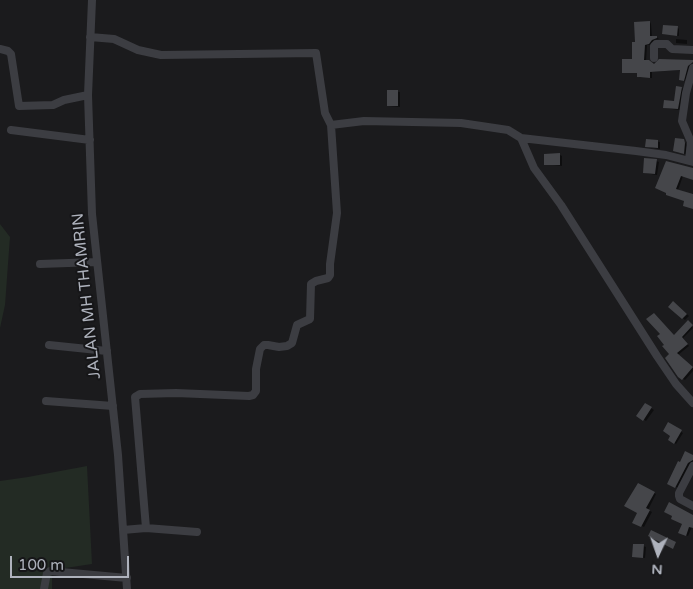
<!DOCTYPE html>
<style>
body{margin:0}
#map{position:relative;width:693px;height:589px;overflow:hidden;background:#1b1b1d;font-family:"Varela Round",sans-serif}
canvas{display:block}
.north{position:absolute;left:633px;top:529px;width:50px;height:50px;-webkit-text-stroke:4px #161618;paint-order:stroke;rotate:183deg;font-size:14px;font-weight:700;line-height:20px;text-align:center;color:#aeb2bc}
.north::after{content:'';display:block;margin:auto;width:18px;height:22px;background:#aeb2bc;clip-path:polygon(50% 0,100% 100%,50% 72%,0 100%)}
.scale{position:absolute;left:10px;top:556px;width:119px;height:22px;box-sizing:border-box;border:2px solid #aeb2bc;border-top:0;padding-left:6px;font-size:15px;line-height:18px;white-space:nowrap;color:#aeb2bc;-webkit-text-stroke:4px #161618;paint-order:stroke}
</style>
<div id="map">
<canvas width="693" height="589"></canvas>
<div class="north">N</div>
<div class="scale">100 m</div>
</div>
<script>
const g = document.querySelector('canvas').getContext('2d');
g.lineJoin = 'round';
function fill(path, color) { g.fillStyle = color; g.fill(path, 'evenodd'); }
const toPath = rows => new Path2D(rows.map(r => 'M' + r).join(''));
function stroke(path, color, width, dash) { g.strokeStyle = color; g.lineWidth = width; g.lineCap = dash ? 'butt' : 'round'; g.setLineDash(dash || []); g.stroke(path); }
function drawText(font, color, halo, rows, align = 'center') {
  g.font = font + ' "Varela Round",sans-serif'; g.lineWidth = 4; g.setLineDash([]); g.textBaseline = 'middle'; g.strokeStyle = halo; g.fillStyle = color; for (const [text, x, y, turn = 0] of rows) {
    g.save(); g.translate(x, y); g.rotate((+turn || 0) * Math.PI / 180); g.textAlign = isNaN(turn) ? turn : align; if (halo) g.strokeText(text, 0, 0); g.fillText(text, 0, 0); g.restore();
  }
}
fill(toPath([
 [0,224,10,237,5,305,0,328],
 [87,466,92,564,52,570,52,589,0,589,0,481,28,477]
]), '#232b24');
fill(toPath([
 [650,22,651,24,652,37,656,37,659,39,654,40,651,45,647,45,646,61,655,65,691,61,685,81,683,81,681,70,652,72,652,78,640,78,638,77,638,73,624,72,633,60,636,43],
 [677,27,679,29,679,36,663,34],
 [676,39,687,40,687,44,676,43],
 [682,88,683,89,680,110,664,108,675,102],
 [388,91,400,92,400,107,389,106],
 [647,140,660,142,660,149,648,147],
 [683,140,687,145,686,154,676,152],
 [560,155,562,156,562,166,545,164],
 [656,161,659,162,657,175,645,173],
 [667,162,693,173,693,180,683,176,678,190,692,195,693,193,693,208,686,200,669,195],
 [676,304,689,316,685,320,670,307],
 [690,323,693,328,683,338,689,346,678,355,693,368,693,371,685,380,679,376,671,355,674,336],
 [645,404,654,410,646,421,638,415],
 [669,424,683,433,676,444,669,440,672,435],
 [693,456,693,463,678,488,668,483,681,463],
 [638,485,656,494,648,510,652,512,644,527,634,522,638,512],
 [693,516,693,528,692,527,688,536,680,533],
 [643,546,646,547,645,558,634,556]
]), '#0007');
fill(toPath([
 [650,21,650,36,657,36,657,38,652,40,649,44,645,45,644,60,649,60,654,64,659,59,693,60,693,62,688,66,684,81,679,80,680,70,650,72,650,78,637,77,637,73,622,73,622,59,632,59,632,42,635,42,634,22],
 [663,25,678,26,677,36,662,34],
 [676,86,682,87,678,109,663,108,664,100,674,101],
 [387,90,398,90,398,106,387,106],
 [675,138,684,139,685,143,684,154,673,151],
 [646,139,658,140,658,148,645,147],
 [560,153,560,165,544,165,544,154],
 [644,158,657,159,655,174,643,173],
 [666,161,693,168,693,180,681,176,676,189,693,194,693,209,683,206,684,201,666,195,666,193,655,188],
 [673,301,687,314,682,319,668,307],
 [654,313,674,335,688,320,693,325,682,337,688,344,677,353,693,367,682,380,678,377,665,358,669,354,662,346,664,345,657,336,660,334,646,319],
 [645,403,652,407,643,421,636,416],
 [668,422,682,430,674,444,668,440,670,436,663,431],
 [685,451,693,455,693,460,688,463,675,488,667,484,678,461,680,462],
 [638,483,655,492,646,508,650,510,641,527,632,523,637,513,624,506],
 [669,502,693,515,693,528,689,527,686,536,678,533,682,524,671,519,672,516,664,512],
 [651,530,676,542,673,549,648,536],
 [633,544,644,544,643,558,632,557]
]), '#45464a');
stroke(toPath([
 [92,0,88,95,92,214,118,455,127,589],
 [90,37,114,39,138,50,161,55,316,53,325,113,331,125,337,213,330,264,330,275,328,278,316,281,311,284,310,319,297,325,292,343,287,346,279,347,268,345,264,345,260,349,256,369,256,391,253,395,249,396,176,393,140,394,135,397,146,528],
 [0,49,8,51,11,54,19,106,53,105,64,100,88,95],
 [654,58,654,46,656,44,667,44,672,49,693,50],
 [331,125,364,121,461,123,508,130,521,138,534,168,561,205,657,356,676,384,693,403],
 [11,130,90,140],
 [521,138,636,151,666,155,693,162],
 [689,160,691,142,682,121,686,93,693,68],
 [40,264,97,262],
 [49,345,107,351],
 [46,401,113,406],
 [693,466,679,493,679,496,680,499,693,506],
 [123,530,146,528,197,532],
 [44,589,47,573,50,571,127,578]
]), '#3c3d42', 8);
drawText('16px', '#aeb2bc', '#161618', [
 ["JALAN MH THAMRIN",87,296,-96]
]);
</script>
